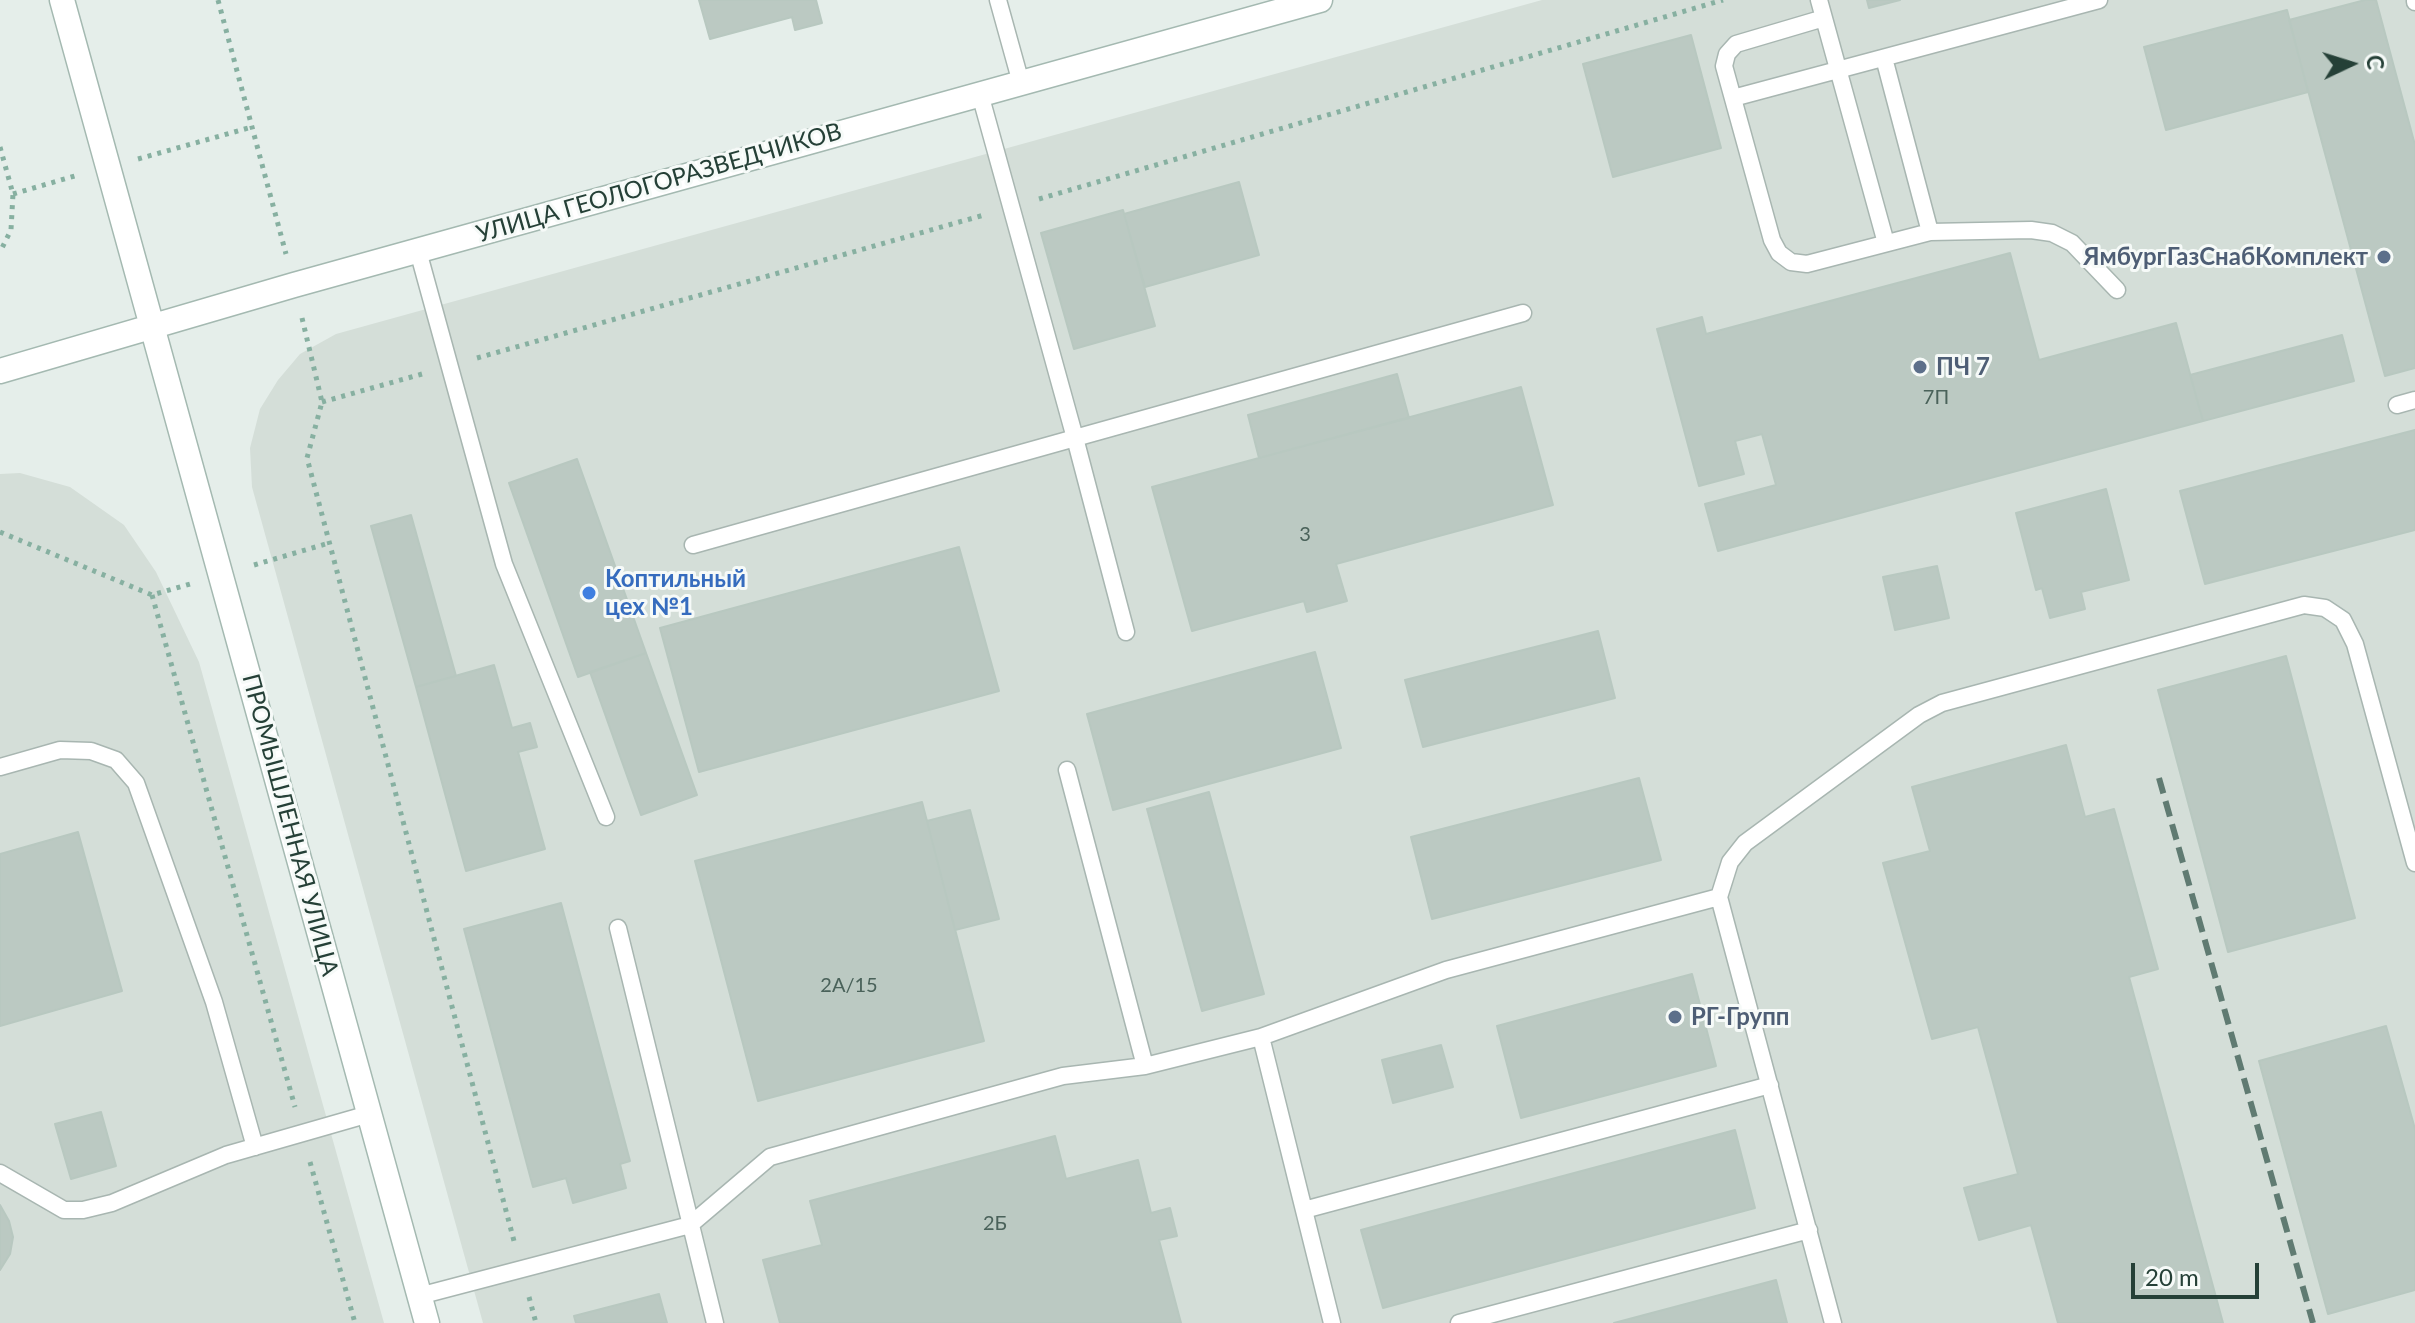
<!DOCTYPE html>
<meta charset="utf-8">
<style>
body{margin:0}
#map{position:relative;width:2415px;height:1323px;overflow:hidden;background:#e5eeea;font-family:Lato,sans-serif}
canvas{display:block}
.north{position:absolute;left:2311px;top:24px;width:80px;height:80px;-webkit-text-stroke:6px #f6faf8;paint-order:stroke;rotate:86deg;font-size:22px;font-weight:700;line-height:32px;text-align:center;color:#254037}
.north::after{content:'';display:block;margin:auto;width:28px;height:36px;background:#254037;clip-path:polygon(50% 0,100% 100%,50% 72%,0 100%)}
.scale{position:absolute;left:2131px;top:1263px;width:128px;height:36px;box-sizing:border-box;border:4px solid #254037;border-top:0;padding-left:10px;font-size:24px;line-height:28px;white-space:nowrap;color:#254037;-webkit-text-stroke:6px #f6faf8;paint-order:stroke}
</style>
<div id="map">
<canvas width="2415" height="1323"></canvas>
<div class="north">С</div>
<div class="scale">20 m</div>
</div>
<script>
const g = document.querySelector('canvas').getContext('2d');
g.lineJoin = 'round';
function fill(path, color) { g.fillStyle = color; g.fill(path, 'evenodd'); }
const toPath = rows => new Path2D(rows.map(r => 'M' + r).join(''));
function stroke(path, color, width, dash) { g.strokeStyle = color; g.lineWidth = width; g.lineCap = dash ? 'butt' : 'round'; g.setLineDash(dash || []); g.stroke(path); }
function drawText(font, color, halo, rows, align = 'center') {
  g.font = font + ' Lato,sans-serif'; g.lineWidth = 6; g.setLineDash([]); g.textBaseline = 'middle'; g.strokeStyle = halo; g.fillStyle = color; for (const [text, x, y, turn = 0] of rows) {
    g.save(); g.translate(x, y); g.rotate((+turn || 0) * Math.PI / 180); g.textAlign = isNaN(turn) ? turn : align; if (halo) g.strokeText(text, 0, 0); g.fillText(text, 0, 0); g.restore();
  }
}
fill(toPath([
 [1542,0,2415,0,2415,1323,483,1323,252,487,250,448,260,409,278,380,300,354,336,334],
 [20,473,70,487,124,525,156,572,199,662,384,1323,0,1323,0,474]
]), '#d4ded8');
const building = toPath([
 [699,0,816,0,822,23,795,30,792,17,710,39,699,0],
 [1867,0,1900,0,1869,8,1867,0],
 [2365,0,2376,0,2415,145,2415,368,2385,376,2289,20,2365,0],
 [2287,10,2308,92,2166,130,2144,47,2287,10],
 [1691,35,1721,148,1613,177,1583,64,1691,35],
 [1239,182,1259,255,1145,287,1124,214,1239,182],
 [1123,210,1155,326,1074,349,1041,233,1123,210],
 [2010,253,2039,360,2176,323,2203,421,1718,551,1705,504,1776,485,1762,434,1735,441,1744,474,1699,486,1657,329,1702,317,1706,334,2010,253],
 [2342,335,2354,381,2203,421,2190,375,2342,335],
 [1397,374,1409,418,1259,458,1248,415,1397,374],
 [1521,387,1553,505,1336,564,1347,601,1307,612,1304,601,1192,631,1152,487,1521,387],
 [2415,430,2415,530,2205,584,2180,491,2415,430],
 [577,459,646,653,578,677,509,483,577,459],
 [2106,489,2129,580,2081,592,2085,609,2050,618,2042,588,2036,590,2016,513,2106,489],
 [411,515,456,676,416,687,371,526,411,515],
 [959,547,999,691,699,772,660,628,959,547],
 [1937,566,1949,618,1895,630,1883,577,1937,566],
 [1598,631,1615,698,1423,747,1405,680,1598,631],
 [1315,652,1341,748,1113,810,1087,714,1315,652],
 [646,653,697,795,641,815,590,672,646,653],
 [2286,656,2355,918,2228,952,2158,690,2286,656],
 [494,665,512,728,530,723,537,747,518,752,545,849,466,871,416,687,494,665],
 [2066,745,2085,817,2114,809,2158,969,2129,977,2223,1323,2058,1323,2031,1225,1979,1240,1964,1188,2018,1174,1978,1027,1932,1039,1883,863,1930,851,1912,787,2066,745],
 [1639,778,1661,860,1432,919,1411,837,1639,778],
 [1209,792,1264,994,1202,1011,1147,809,1209,792],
 [922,802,984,1041,758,1101,695,861,922,802],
 [970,810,999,919,955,930,927,821,970,810],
 [78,832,122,991,0,1026,0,854,78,832],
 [561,903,630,1161,620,1164,626,1188,573,1203,566,1178,533,1187,464,929,561,903],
 [1692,974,1716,1066,1521,1118,1497,1026,1692,974],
 [2386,1026,2415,1129,2415,1290,2328,1314,2259,1061,2386,1026],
 [1441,1045,1453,1087,1393,1103,1382,1060,1441,1045],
 [101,1112,116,1166,71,1179,55,1124,101,1112],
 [1735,1130,1755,1208,1383,1308,1361,1230,1735,1130],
 [1055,1136,1066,1179,1138,1160,1151,1213,1170,1208,1177,1236,1159,1240,1181,1323,780,1323,763,1260,822,1245,810,1201,1055,1136],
 [0,1205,9,1221,13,1237,10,1254,0,1270,0,1205],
 [1776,1280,1787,1323,1614,1323,1776,1280],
 [659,1294,667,1323,576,1323,574,1316,659,1294]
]);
fill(building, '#bbc9c2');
stroke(building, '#b8c8c0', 2);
const lane = toPath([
 [998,0,1021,83],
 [1819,0,1886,243],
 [2415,0,2415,2],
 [1824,18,1736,44,1727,54,1724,66,1772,240,1779,253,1791,262,1807,264,1930,232,2031,230,2052,233,2072,243,2117,290],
 [1884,58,1930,232],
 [1733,98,2099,0],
 [418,251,504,564,606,817],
 [2397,405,2415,400],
 [693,545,1075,438,980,94],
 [1126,632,1075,438,1523,313],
 [0,767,60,750,91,751,116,760,136,783,214,1002,255,1147],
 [1067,770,1145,1066],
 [618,928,715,1323],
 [1261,1037,1332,1323],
 [0,1173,64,1210,83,1210,112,1203,226,1155,369,1114],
 [1304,1210,1770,1085],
 [419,1296,690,1225,770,1157,1063,1076,1145,1066,1261,1037,1446,970,1719,897],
 [1459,1323,1809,1230],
 [1833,1323,1719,897,1730,862,1745,843,1919,715,1942,703,2304,605,2325,608,2343,620,2355,644,2415,863]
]);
const secondary = toPath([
 [62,0,427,1323],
 [0,371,294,285,1320,0]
]);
stroke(lane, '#a8b6b1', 19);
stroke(secondary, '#a4b9b1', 27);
stroke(toPath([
 [218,0,286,254],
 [0,147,13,194,11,230,0,252],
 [138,159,252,127],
 [13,194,78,175],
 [1039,199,1723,0],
 [302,318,322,402,307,458,514,1241],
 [477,358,984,215],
 [322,402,422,374],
 [0,532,152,595,190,584],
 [254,565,329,543],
 [152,595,295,1107],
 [310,1162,355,1323],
 [529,1297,536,1323]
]), '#87b0a1', 5, [4, 6]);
stroke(lane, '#fff', 16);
stroke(secondary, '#fff', 24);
stroke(toPath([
 [2159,778,2313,1323]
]), '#607b72', 6, [16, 8]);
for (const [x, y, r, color] of [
 [2384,257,8,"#5c6f8a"],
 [1920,367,8,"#5c6f8a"],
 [589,593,8,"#3f7fe0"],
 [1675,1017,8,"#5c6f8a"]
]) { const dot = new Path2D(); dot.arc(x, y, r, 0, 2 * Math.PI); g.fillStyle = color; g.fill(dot); stroke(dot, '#f6faf8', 3); }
drawText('20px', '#4a625a', null, [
 ["7П",1936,398],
 ["3",1305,535],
 ["2А/15",849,986],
 ["2Б",995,1224]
]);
drawText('24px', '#254037', '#f6faf8', [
 ["УЛИЦА ГЕОЛОГОРАЗВЕДЧИКОВ",659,183,-16],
 ["ПРОМЫШЛЕННАЯ УЛИЦА",290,825,75]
]);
drawText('bold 24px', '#4e5e75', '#f6faf8', [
 ["ЯмбургГазСнабКомплект",2368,257,"right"],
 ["ПЧ 7",1936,367],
 ["РГ-Групп",1691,1017]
], 'left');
drawText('bold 24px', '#366cbe', '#f6faf8', [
 ["Коптильный",605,579],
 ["цех №1",605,607]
], 'left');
</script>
